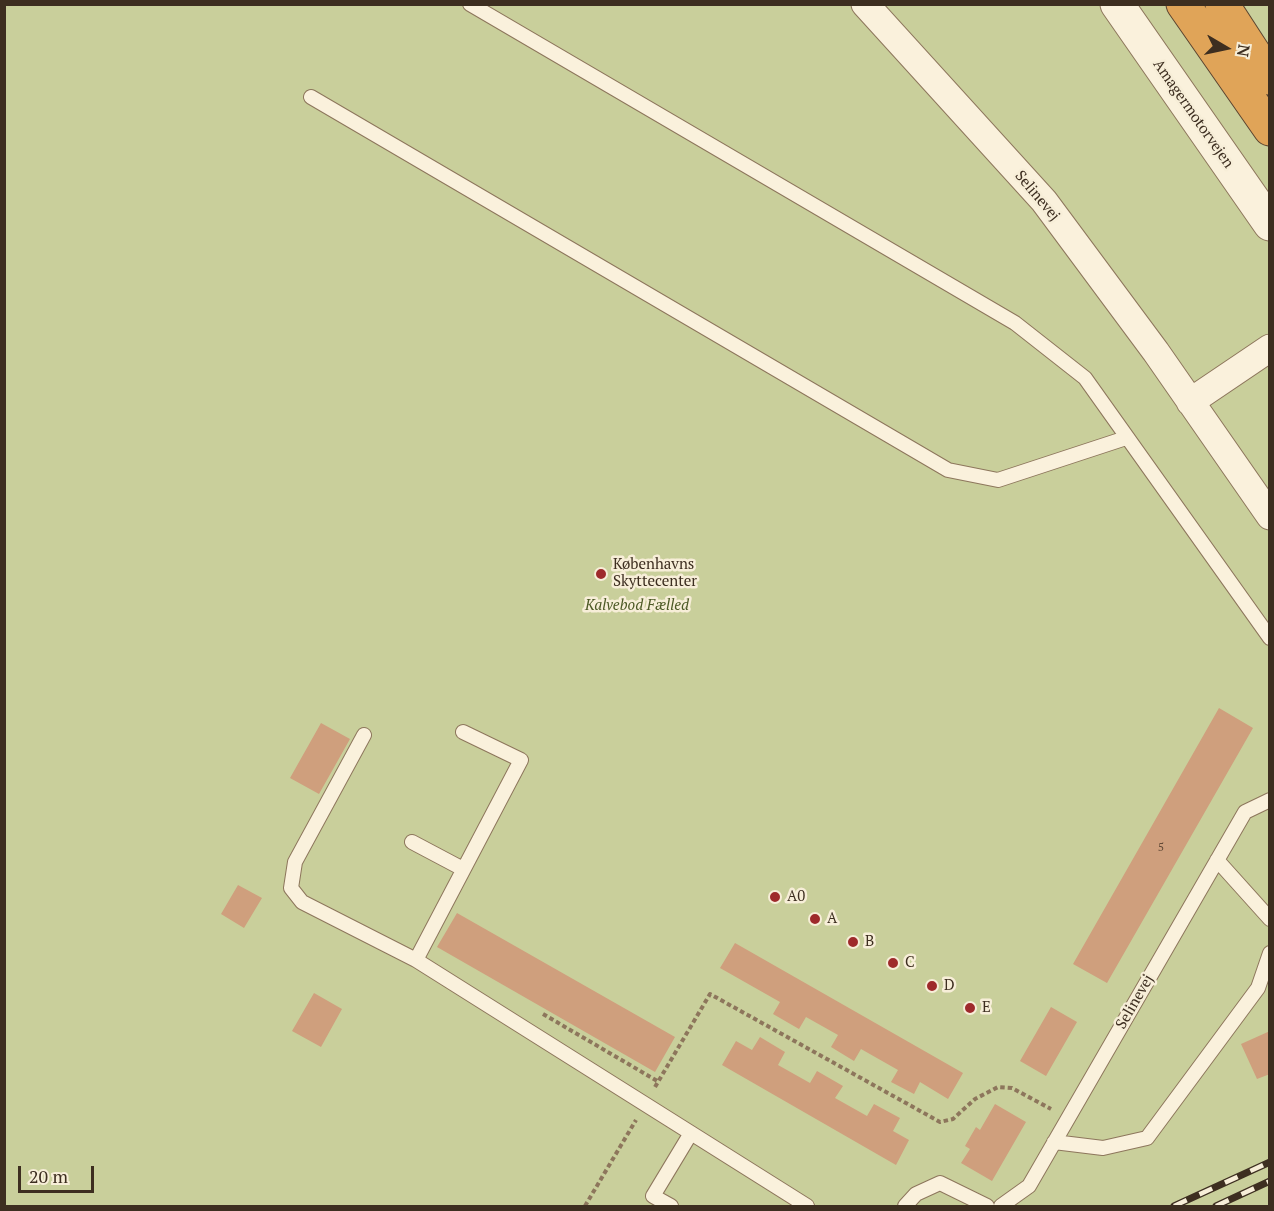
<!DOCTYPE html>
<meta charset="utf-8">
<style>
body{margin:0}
#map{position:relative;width:1274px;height:1211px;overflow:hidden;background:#f0e4c8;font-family:"PT Serif",serif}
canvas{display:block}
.frame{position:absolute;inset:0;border:6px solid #3d2e20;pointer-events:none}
.north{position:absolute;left:1196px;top:18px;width:60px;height:60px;-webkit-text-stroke:4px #f7eed8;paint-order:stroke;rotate:99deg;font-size:16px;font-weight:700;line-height:24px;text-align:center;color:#3d2e20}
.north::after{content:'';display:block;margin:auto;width:21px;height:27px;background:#3d2e20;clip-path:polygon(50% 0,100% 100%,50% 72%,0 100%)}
.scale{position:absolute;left:18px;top:1166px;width:76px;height:27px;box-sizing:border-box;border:3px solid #3d2e20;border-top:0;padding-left:8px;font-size:18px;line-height:21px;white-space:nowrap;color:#3d2e20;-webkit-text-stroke:4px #f7eed8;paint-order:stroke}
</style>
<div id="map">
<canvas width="1274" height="1211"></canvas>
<div class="frame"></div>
<div class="north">N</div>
<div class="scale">20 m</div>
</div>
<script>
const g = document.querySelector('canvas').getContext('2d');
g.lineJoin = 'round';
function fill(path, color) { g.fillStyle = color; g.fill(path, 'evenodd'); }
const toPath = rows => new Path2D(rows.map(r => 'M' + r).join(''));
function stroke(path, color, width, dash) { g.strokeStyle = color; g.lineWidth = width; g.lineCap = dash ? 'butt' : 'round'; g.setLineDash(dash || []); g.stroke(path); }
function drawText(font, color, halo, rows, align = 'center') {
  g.font = font + ' "PT Serif",serif'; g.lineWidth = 5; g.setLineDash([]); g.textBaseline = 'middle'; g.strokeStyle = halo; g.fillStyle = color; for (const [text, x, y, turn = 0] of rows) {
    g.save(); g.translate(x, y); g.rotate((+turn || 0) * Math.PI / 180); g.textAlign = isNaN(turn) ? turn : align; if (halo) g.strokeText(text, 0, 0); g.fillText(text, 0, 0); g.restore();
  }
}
fill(toPath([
 [5,5,1269,5,1269,1206,5,1206]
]), '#c9cf9b');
fill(toPath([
 [1219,708,1253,728,1107,983,1073,964],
 [321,723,350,739,319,794,290,778],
 [238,885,262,898,244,928,221,914],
 [457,913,675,1037,655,1072,437,947],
 [735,943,963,1073,948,1099,920,1082,914,1094,891,1082,898,1070,861,1049,854,1061,831,1047,838,1035,806,1017,799,1029,773,1014,780,1002,720,968],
 [314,993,342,1009,321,1047,292,1031],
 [1051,1007,1077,1022,1046,1076,1020,1061],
 [1270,1031,1270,1074,1257,1079,1241,1044],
 [760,1037,785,1052,778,1065,810,1083,817,1071,843,1086,835,1098,867,1116,874,1104,900,1118,893,1131,909,1140,896,1165,722,1065,736,1041,752,1050],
 [995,1104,1026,1122,992,1181,961,1163,970,1149,965,1146,976,1127,980,1130]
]), '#cf9f7d');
const service = toPath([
 [470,4,1015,323,1085,378,1270,638],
 [311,97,948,470,998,480,1126,438],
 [364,735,295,862,291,888,302,902,416,960,807,1206],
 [412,842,463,869],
 [1217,860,1270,919],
 [416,960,521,760,463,732],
 [1054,1142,1103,1148,1147,1138,1258,988,1270,953],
 [671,1206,653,1196,691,1133],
 [905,1206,916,1194,940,1183,987,1206],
 [1001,1206,1029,1186,1245,812,1270,800]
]);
const minor = toPath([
 [865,4,1044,201,1156,352,1270,516],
 [1190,402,1270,348]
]);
const tertiary = toPath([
 [1117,4,1270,224]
]);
const motorway = toPath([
 [1183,4,1270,129],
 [1222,4,1270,78]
]);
stroke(service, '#8d765c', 16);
stroke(minor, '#8d765c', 29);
stroke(tertiary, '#8d765c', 35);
stroke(motorway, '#5b4430', 35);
stroke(toPath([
 [543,1014,659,1082],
 [655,1087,710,994,940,1122,953,1119,975,1099,998,1087,1012,1088,1051,1109],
 [585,1206,636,1120]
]), '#8d765c', 4, [4.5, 3]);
stroke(service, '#faf1dc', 14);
stroke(minor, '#faf1dc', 27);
stroke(tertiary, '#faf1dc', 33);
stroke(motorway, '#e0a458', 33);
const rail = toPath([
 [1174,1206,1270,1162],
 [1216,1206,1270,1181]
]);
stroke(rail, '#3d2e20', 7);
stroke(rail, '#f7eed8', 4.5, [14]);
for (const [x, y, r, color] of [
 [601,574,6,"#9e2a2b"],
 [775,897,6,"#9e2a2b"],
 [815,919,6,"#9e2a2b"],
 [853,942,6,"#9e2a2b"],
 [893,963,6,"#9e2a2b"],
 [932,986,6,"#9e2a2b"],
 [970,1008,6,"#9e2a2b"]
]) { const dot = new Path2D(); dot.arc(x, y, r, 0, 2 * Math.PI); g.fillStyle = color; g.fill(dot); stroke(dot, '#f7eed8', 2); }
drawText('12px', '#624a37', null, [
 ["5",1161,848]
]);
drawText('15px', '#3d2e20', '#f7eed8', [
 ["Amagermotorvejen",1193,114,55],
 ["Selinevej",1037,196,50],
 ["Selinevej",1135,1002,-60]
]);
drawText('15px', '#3d2e20', '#f7eed8', [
 ["Københavns",613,565],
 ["Skyttecenter",613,582],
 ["A0",787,897],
 ["A",827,919],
 ["B",865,942],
 ["C",905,963],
 ["D",944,986],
 ["E",982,1008]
], 'left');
drawText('italic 15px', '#4d5a26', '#f7eed8', [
 ["Kalvebod Fælled",637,606]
]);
</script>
